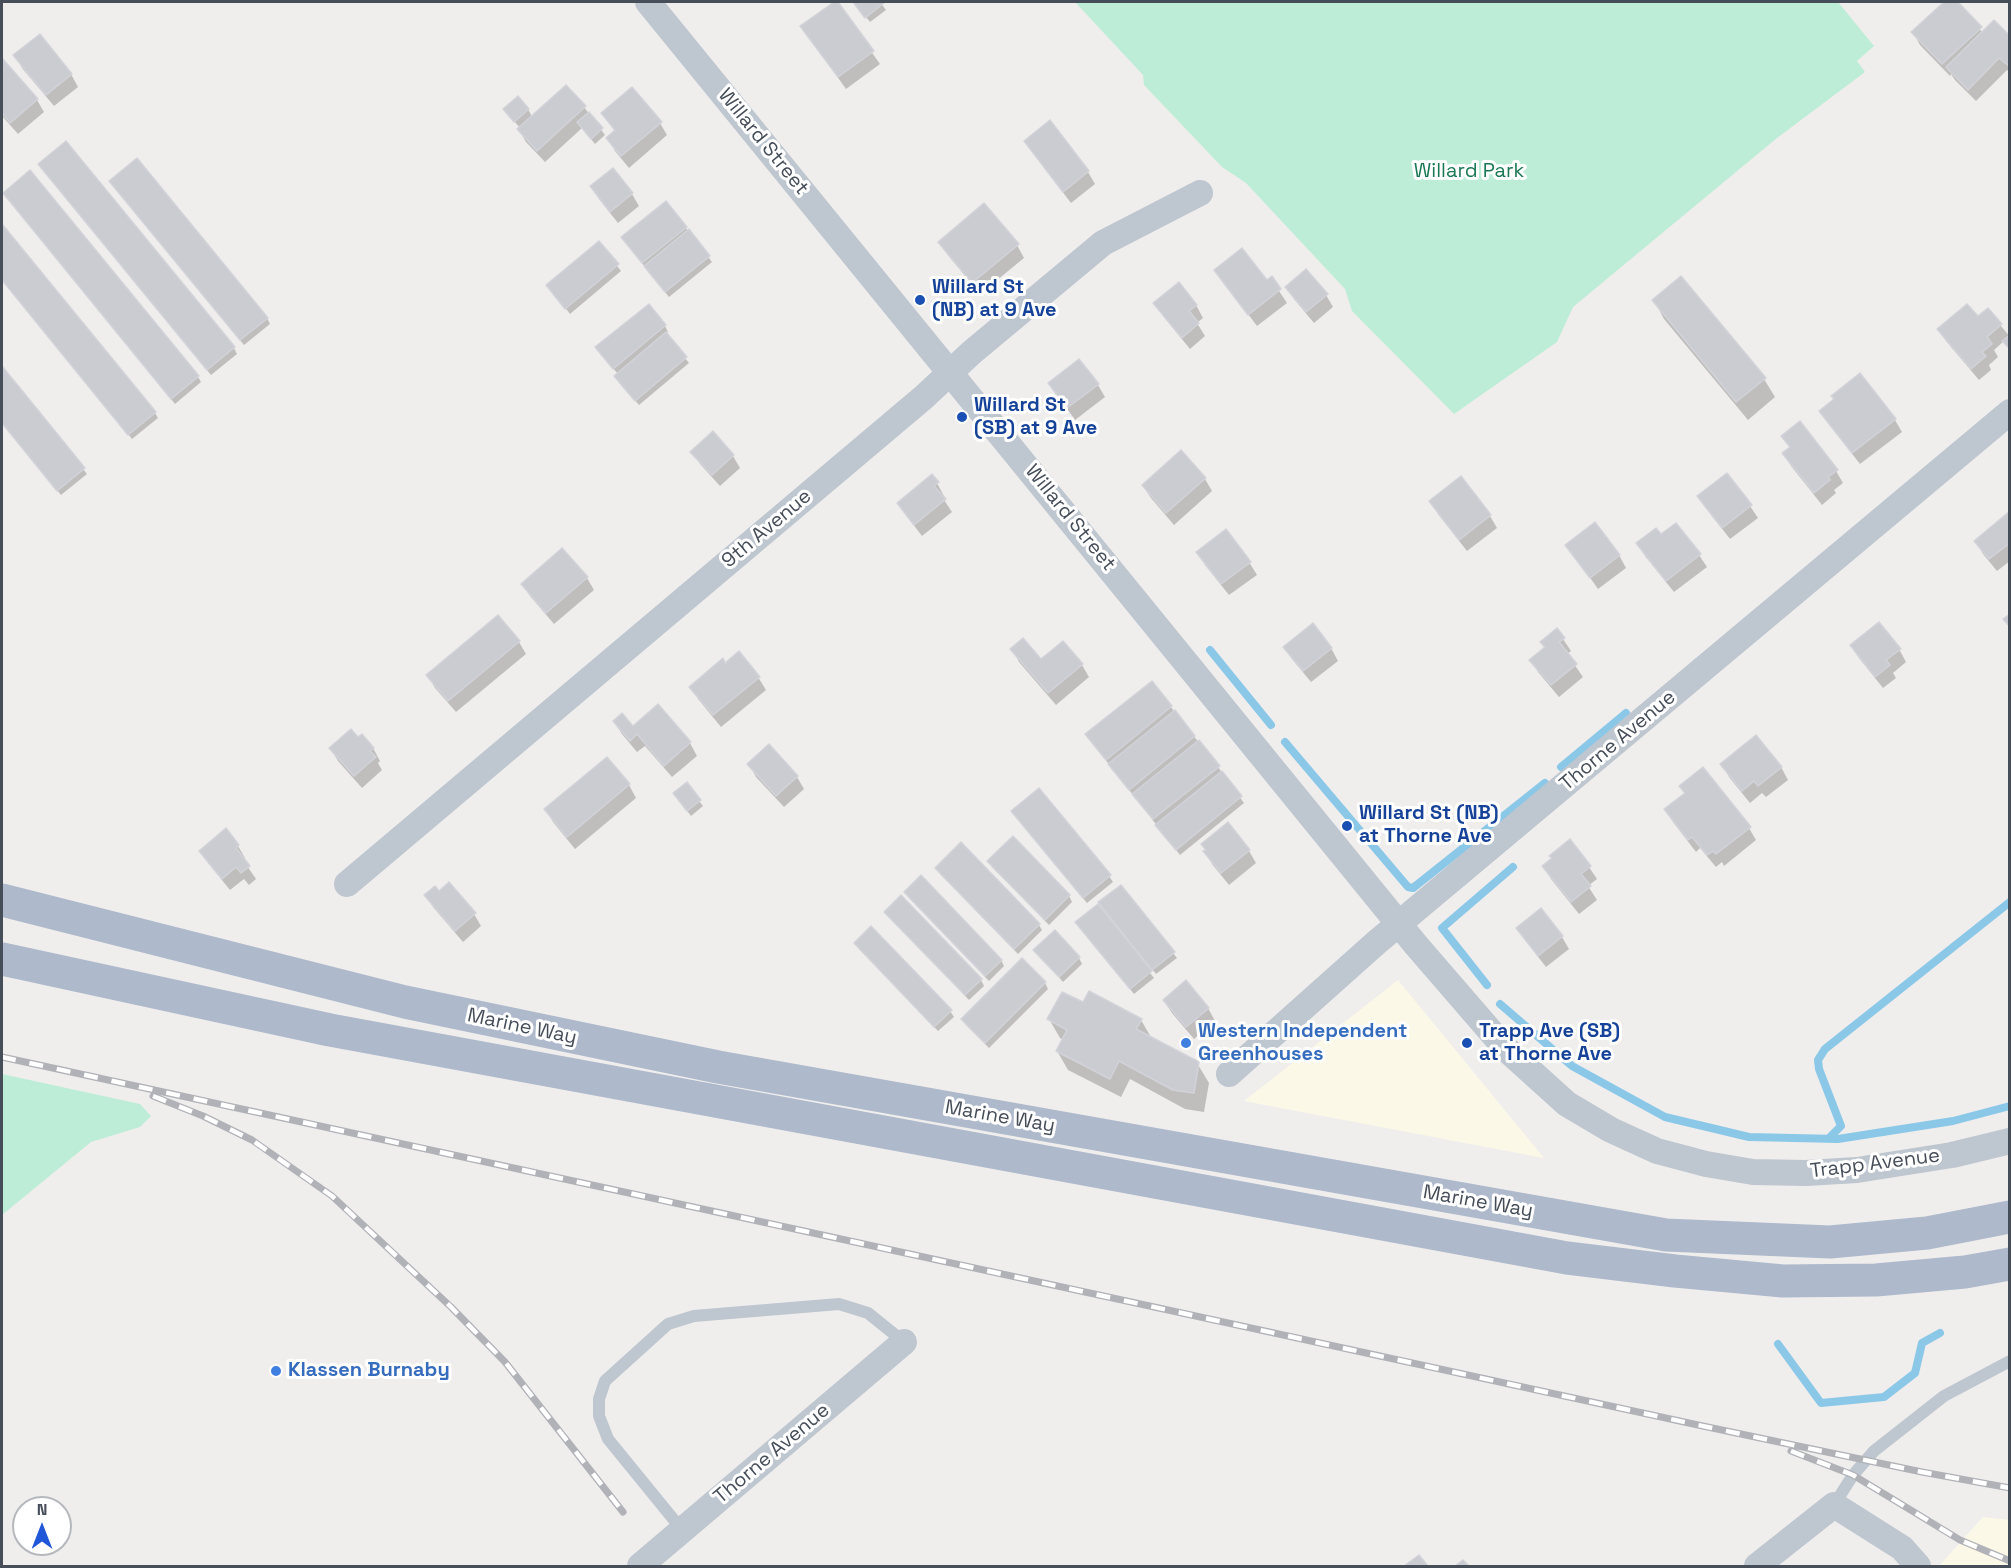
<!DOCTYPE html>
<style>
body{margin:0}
#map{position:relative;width:2011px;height:1568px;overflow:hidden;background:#f0eeed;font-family:"Space Grotesk",sans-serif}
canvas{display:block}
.frame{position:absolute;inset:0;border:3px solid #464e5a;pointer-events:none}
.north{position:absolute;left:12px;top:1496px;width:60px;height:60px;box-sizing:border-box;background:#fff;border:2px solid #b5b8bd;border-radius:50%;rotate:0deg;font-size:16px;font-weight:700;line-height:24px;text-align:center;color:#464e5a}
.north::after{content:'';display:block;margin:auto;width:21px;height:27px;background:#2057d8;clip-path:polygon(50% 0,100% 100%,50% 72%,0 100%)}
</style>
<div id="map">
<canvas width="2011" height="1568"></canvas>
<div class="frame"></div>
<div class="north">N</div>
</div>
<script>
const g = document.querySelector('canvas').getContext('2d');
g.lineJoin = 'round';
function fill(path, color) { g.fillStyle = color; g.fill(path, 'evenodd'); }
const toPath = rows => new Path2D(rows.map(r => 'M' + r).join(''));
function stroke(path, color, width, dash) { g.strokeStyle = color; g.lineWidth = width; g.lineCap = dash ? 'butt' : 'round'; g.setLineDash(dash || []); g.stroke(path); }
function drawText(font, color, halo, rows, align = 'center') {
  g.font = font + ' "Space Grotesk",sans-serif'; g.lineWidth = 6; g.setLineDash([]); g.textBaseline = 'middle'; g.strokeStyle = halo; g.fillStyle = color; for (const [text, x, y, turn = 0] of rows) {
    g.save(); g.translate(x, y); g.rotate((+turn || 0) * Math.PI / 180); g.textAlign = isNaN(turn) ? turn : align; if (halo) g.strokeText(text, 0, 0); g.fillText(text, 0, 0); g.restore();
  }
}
fill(toPath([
 [1398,980,1544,1158,1244,1101],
 [1983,1517,2009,1520,2009,1566,1939,1566]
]), '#fbf8e7');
fill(toPath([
 [1075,2,1838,2,1874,46,1857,61,1865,72,1777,138,1573,307,1557,342,1454,414,1352,311,1345,289,1246,183,1222,167,1144,85,1143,75],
 [2,1074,140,1104,151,1116,140,1127,91,1142,2,1215]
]), '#bdedd6');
fill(toPath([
 [836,2,880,64,846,89,802,27],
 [854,2,880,2,886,10,870,22],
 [1947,2,1956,2,1983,33,2010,39,2010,72,2007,70,1976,101,1955,80,1951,74,1950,76,1920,45,1913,32],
 [15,55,71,74,78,87,54,106,22,68],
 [2,60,37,100,44,112,18,134,2,116],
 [584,107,605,135,595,144,582,128,545,162,526,142,519,130,520,128,509,115,528,109,532,117],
 [603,113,660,123,667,135,629,168,615,151,608,138,615,132],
 [1050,122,1088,172,1095,184,1071,203,1033,153,1026,141],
 [66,144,234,348,237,354,211,375,43,170],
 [30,172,198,377,201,382,175,404,8,198],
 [114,187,267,318,270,324,244,345],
 [592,187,632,194,639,206,618,223,599,199],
 [2,226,155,413,158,418,132,439,2,280],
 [686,228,712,262,669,297,626,243],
 [940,242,1017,245,1024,258,980,294,947,254],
 [599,243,621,271,570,314,548,285],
 [1271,279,1287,303,1257,326,1224,282,1267,282],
 [1287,287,1326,295,1333,307,1314,323,1294,299],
 [1654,300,1764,379,1775,397,1748,420,1664,319],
 [1155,304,1196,305,1203,318,1197,323,1205,336,1190,349,1163,316],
 [1988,310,2010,337,2010,350,2004,341,1994,350,1998,357,1989,365,1991,370,1979,380,1946,341,1939,329,1978,318],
 [665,326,668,332,665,334,689,363,639,405,619,381,618,374,600,353],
 [2,368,87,474,61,495,2,422],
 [1860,375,1895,420,1902,432,1860,464,1828,423,1821,411],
 [1050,384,1098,385,1105,397,1075,420],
 [1783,436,1836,471,1843,483,1834,490,1836,493,1822,505,1791,466,1784,454,1791,448],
 [692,452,733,456,740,468,720,486,700,464],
 [1205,479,1212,491,1174,525,1151,498,1143,486],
 [937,483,944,496,942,497,952,512,922,536,906,515,899,503],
 [1699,496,1750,506,1758,518,1730,539,1706,508],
 [1431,502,1490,516,1497,528,1467,551,1438,514],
 [2010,513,2010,561,1997,571,1983,554,1976,542],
 [1661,536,1699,555,1707,567,1674,592,1645,556,1638,544],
 [1567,545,1619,555,1626,568,1598,589],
 [1198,552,1249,562,1257,575,1229,595,1205,565],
 [587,578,594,590,554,624,530,596,523,584],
 [1557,630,1571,651,1567,654,1583,677,1559,697,1538,672,1531,660,1546,648],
 [519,642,526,654,456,712,435,688,428,675],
 [1851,646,1899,649,1906,662,1893,673,1896,678,1883,688,1859,658],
 [1285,647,1331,648,1338,661,1311,682,1292,659],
 [1012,649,1041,661,1082,665,1089,677,1056,705,1019,662],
 [725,665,758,677,766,690,721,727,698,699,691,687],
 [1152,683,1218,767,1244,803,1180,855,1090,740],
 [658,706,690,743,697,756,672,777,645,746,637,752,622,734,614,722,633,728],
 [358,739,373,748,380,761,378,763,382,770,362,788,338,761,331,749],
 [607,759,629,785,636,798,575,849,553,822,546,809],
 [749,764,797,777,804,789,784,807,756,777],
 [1722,764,1781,767,1788,780,1766,797,1762,793,1750,803,1729,777],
 [1681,786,1749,828,1756,840,1724,866,1722,862,1716,867,1700,848,1696,852,1673,822,1665,810,1685,794],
 [678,799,699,801,703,806,691,816],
 [1016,817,1109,876,1113,882,1087,903],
 [1228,824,1249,851,1256,863,1229,885,1212,864,1202,844],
 [226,831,238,846,245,858,243,860,256,879,249,885,244,879,230,890,208,863,201,851],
 [1013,838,1069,896,1072,902,1049,925,992,867,989,861],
 [1544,866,1589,867,1597,879,1588,886,1597,900,1579,914,1551,879],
 [937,868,1039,925,1042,930,1018,954,940,874],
 [906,892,1001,960,1004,966,989,981,909,898],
 [438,893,474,914,481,926,463,942,433,907,426,895],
 [901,897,981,980,984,986,969,1000,889,917,886,912],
 [1098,906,1154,978,1134,994,1081,928],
 [1103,908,1173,953,1177,958,1156,974],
 [1541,910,1562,937,1569,949,1546,967,1525,940,1518,928],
 [855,943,950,1011,954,1017,938,1031,859,949],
 [1035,950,1079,958,1082,964,1063,982],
 [1022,960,1045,983,1048,989,989,1048,966,1025,963,1019],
 [1164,1001,1208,1008,1215,1021,1194,1039,1172,1013],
 [1049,1019,1141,1020,1152,1039,1197,1063,1209,1083,1204,1112,1185,1109,1130,1079,1121,1097,1068,1070,1057,1051,1063,1040,1060,1038]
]), '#0003');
stroke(toPath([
 [1210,650,1271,725],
 [1285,742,1408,887,1413,888,1545,783],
 [1561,767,1626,713],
 [1487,985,1442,928,1513,867],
 [1500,1004,1572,1066,1665,1117,1749,1137,1838,1139,1953,1121,2010,1106],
 [1829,1138,1841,1126,1819,1069,1818,1060,1825,1049,2010,902],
 [1778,1344,1821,1403,1884,1397,1915,1373,1922,1343,1940,1333]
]), '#8bc8e8', 8);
const building = toPath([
 [834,2,838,2,874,51,838,77,800,26,834,2],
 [853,2,882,2,884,3,865,18,853,2],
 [1944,2,1958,2,1982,27,1942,64,1911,32,1944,2],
 [1994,20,2010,36,2010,67,1999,58,1968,90,1946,67,1994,20],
 [40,34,72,74,46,95,13,55,40,34],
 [2,58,38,99,10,123,2,113,2,58],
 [566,85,586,106,537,151,517,129,566,85],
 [632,87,662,122,621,156,606,138,615,130,601,113,632,87],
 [518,96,529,109,514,122,503,109,518,96],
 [589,112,603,128,591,139,577,122,589,112],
 [1050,120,1089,171,1063,192,1024,141,1050,120],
 [66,141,235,347,207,370,38,164,66,141],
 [137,158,268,318,240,340,109,181,137,158],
 [613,168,633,193,610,212,590,186,613,168],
 [30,170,199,376,171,399,3,193,30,170],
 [666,201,687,227,642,263,621,237,666,201],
 [984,203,1019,244,972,283,938,242,984,203],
 [2,224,156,412,128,435,2,280,2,224],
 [689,229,710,256,665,292,644,266,689,229],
 [599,241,619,264,565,309,546,285,599,241],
 [1242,248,1267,280,1272,276,1281,289,1248,315,1214,270,1242,248],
 [1306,269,1328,294,1306,312,1285,287,1306,269],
 [1681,276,1766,378,1736,402,1652,300,1681,276],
 [1179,282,1197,305,1189,311,1199,323,1182,338,1153,303,1179,282],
 [649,304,666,325,613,369,595,347,649,304],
 [1967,304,1978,316,1988,308,2002,324,1987,337,1992,344,1982,352,1986,356,1971,369,1937,329,1967,304],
 [666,332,687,357,635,401,614,376,666,332],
 [2010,335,2010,349,2002,341,2010,335],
 [1079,359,1099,384,1067,408,1048,383,1079,359],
 [2,366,85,468,57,491,2,423,2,366],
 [1860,373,1896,419,1852,453,1819,411,1834,399,1831,396,1860,373],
 [1800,421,1838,470,1828,477,1830,480,1814,493,1782,453,1790,447,1781,436,1800,421],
 [713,431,734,455,712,475,690,452,713,431],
 [1181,450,1206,478,1166,513,1142,485,1181,450],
 [1727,473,1752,505,1722,528,1697,496,1727,473],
 [932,474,939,482,934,486,946,499,914,525,897,503,932,474],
 [1461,476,1491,515,1459,540,1429,501,1461,476],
 [2010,511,2010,543,1989,559,1974,541,2010,511],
 [1595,522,1620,555,1590,578,1565,545,1595,522],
 [1676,523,1701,554,1666,581,1636,543,1656,528,1661,534,1676,523],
 [1226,529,1251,562,1221,584,1196,552,1226,529],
 [562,548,588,577,546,613,521,584,562,548],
 [2010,614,2010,627,2003,619,2010,614],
 [498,615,520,641,448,701,426,675,498,615],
 [1879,622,1901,649,1886,660,1890,665,1875,677,1850,645,1879,622],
 [1313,623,1332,648,1303,671,1283,647,1313,623],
 [1557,628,1565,638,1559,642,1577,664,1551,685,1529,660,1545,647,1540,642,1557,628],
 [1023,638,1041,659,1063,641,1083,664,1048,693,1010,649,1023,638],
 [739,651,760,677,713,715,689,687,723,658,725,663,739,651],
 [1152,681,1172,706,1106,760,1085,734,1152,681],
 [658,704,691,742,664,766,637,734,630,741,613,721,622,713,633,726,658,704],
 [1175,710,1195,736,1129,790,1108,764,1175,710],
 [351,729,358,737,362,734,374,748,370,751,376,757,354,776,329,748,351,729],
 [1756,735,1782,767,1758,786,1754,781,1742,791,1720,764,1756,735],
 [1199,740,1220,766,1153,819,1132,794,1199,740],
 [769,744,798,776,776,796,747,764,769,744],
 [607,757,630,784,567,837,544,809,607,757],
 [1703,767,1751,827,1716,854,1713,851,1707,855,1692,837,1688,840,1664,809,1685,793,1679,786,1703,767],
 [1222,771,1242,796,1176,850,1155,825,1222,771],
 [687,782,701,800,687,811,673,793,687,782],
 [1039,788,1111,875,1083,898,1011,811,1039,788],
 [1228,822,1250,850,1221,873,1203,851,1206,850,1201,844,1228,822],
 [226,828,239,845,236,848,250,866,241,873,236,867,222,879,199,851,226,828],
 [1013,836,1070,895,1045,920,987,861,1013,836],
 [1570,839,1591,866,1581,874,1591,886,1571,902,1542,866,1552,858,1549,856,1570,839],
 [961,842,1040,924,1014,949,935,868,961,842],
 [921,875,1002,960,985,976,904,892,921,875],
 [449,882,476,913,455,931,424,895,435,886,439,891,449,882],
 [1121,885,1175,952,1152,970,1098,902,1121,885],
 [901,895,982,979,965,995,884,912,901,895],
 [1098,904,1152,971,1130,989,1075,922,1098,904],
 [1541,908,1563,936,1538,956,1516,928,1541,908],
 [871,926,952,1010,934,1027,854,943,871,926],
 [1055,930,1080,957,1059,977,1033,950,1055,930],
 [1022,958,1046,982,985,1043,961,1019,1022,958],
 [1186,980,1209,1008,1186,1027,1163,1000,1186,980],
 [1089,991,1142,1019,1136,1029,1199,1062,1194,1093,1173,1090,1119,1061,1110,1079,1056,1051,1067,1030,1047,1019,1062,992,1083,1002,1089,991],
 [1419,1555,1428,1566,1404,1566,1419,1555],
 [1463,1560,1469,1566,1455,1566,1463,1560]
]);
fill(building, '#caccd2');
stroke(building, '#d2d3d9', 1.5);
stroke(toPath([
 [1834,1505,1853,1475,1874,1451,1944,1396,2010,1361],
 [683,1531,608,1439,599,1416,599,1399,605,1381,668,1324,694,1316,839,1304,868,1313,904,1342]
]), '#bec6cf', 12);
stroke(toPath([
 [648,2,1416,945,1505,1048,1567,1104,1611,1130,1657,1151,1706,1164,1753,1172,1806,1173,1857,1170,1952,1155,2010,1141],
 [347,884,924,397,971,353,1103,243,1200,193],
 [1229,1074,1377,942,2010,412],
 [640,1566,904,1342],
 [1757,1566,1834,1505,1902,1548,1918,1566]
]), '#bec6cf', 26);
stroke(toPath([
 [2,900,405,1002,718,1067,1666,1235,1830,1242,1927,1233,2010,1217],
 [2,959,330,1030,1567,1258,1675,1271,1783,1281,1876,1280,1965,1272,2010,1264]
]), '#aeb9cc', 33);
const rail = toPath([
 [2,1057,1698,1425,1922,1472,2010,1488],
 [153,1096,203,1116,252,1140,332,1196,451,1307,505,1362,623,1512],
 [1791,1451,1853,1475,1960,1540,2010,1561]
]);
stroke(rail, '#b0b2b8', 7);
stroke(rail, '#fff', 4.5, [14]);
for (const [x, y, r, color] of [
 [920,300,6,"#1a4fb4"],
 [962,417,6,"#1a4fb4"],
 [1347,826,6,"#1a4fb4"],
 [1186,1043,6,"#3f7fe0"],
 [1467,1043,6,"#1a4fb4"],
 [276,1371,6,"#3f7fe0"]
]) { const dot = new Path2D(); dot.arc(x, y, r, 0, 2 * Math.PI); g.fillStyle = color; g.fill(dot); stroke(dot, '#fff', 2); }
drawText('20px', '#464e5a', '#fff', [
 ["Willard Street",763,142,51],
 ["Willard Street",1070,518,51],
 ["9th Avenue",767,529,-40],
 ["Thorne Avenue",1618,741,-40],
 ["Marine Way",522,1027,12],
 ["Marine Way",1000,1117,10],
 ["Trapp Avenue",1875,1164,-7],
 ["Marine Way",1478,1202,10],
 ["Thorne Avenue",772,1454,-40]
]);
drawText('20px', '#1a7856', '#fff', [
 ["Willard Park",1469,172]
]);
drawText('bold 20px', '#164399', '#fff', [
 ["Willard St",932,288],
 ["(NB) at 9 Ave",932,311],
 ["Willard St",974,406],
 ["(SB) at 9 Ave",974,429],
 ["Willard St (NB)",1359,814],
 ["at Thorne Ave",1359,837],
 ["Trapp Ave (SB)",1479,1032],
 ["at Thorne Ave",1479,1055]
], 'left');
drawText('bold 20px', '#366cbe', '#fff', [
 ["Western Independent",1198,1032],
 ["Greenhouses",1198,1055],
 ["Klassen Burnaby",288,1371]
], 'left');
</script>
